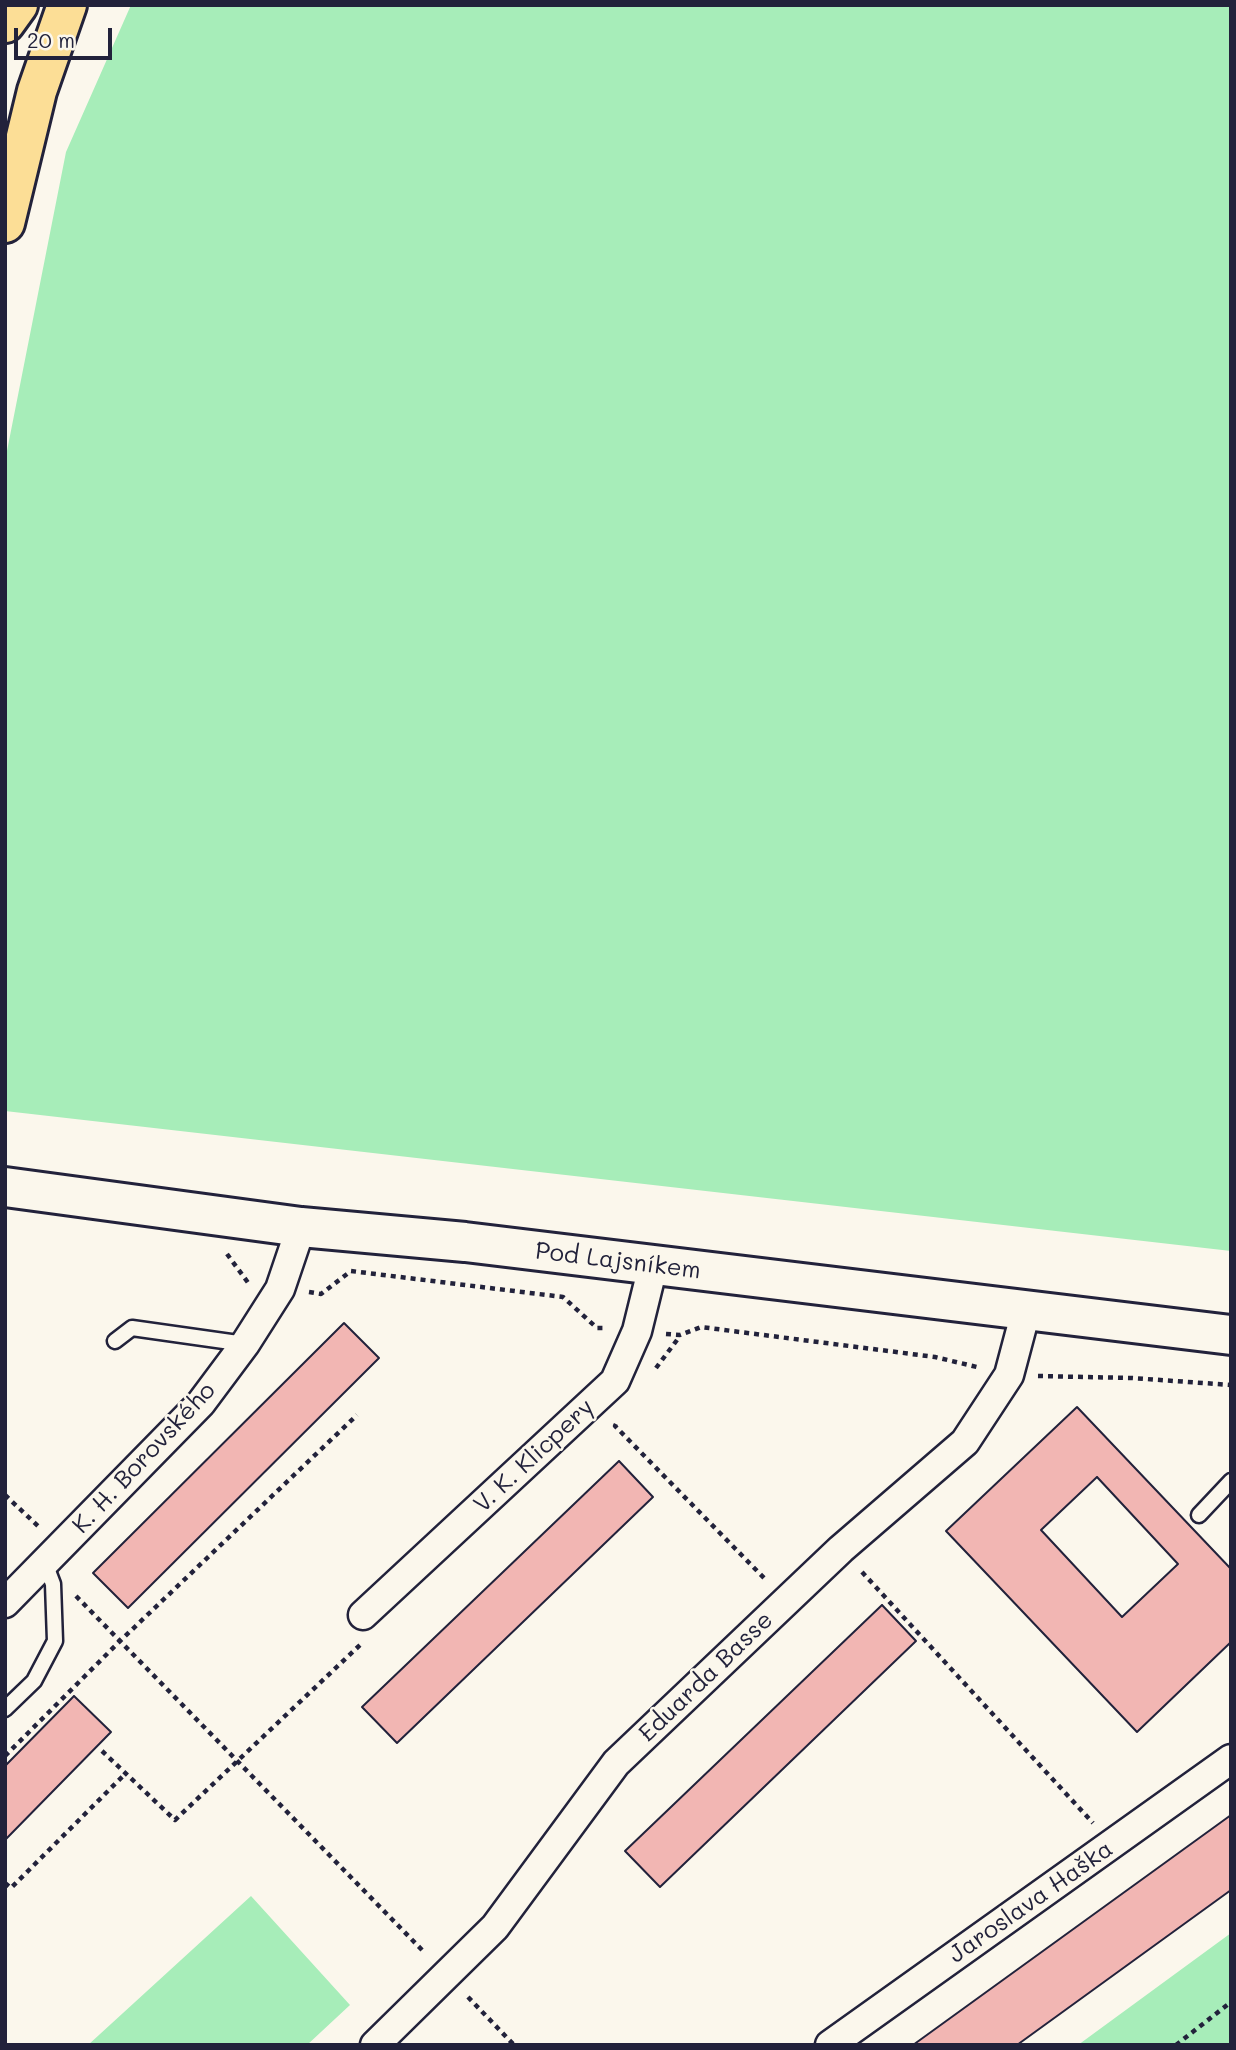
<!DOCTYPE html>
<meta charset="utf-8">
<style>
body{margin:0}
#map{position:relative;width:1236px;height:2050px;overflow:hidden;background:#fbf7ec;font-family:Mali,sans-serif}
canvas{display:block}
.frame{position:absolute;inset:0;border:7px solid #22223b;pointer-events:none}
.scale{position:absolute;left:14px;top:28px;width:98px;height:32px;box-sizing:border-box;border:4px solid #22223b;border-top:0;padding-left:9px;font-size:21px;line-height:24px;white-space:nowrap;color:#22223b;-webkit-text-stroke:5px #fbf7ec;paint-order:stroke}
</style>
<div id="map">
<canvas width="1236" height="2050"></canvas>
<div class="frame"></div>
<div class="scale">20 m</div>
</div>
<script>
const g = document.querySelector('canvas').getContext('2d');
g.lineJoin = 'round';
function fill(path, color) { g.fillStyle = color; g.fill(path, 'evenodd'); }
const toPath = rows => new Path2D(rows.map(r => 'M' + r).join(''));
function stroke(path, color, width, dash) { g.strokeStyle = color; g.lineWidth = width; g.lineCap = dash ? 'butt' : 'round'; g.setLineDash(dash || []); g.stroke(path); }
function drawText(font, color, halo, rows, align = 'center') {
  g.font = font + ' Mali,sans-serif'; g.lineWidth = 5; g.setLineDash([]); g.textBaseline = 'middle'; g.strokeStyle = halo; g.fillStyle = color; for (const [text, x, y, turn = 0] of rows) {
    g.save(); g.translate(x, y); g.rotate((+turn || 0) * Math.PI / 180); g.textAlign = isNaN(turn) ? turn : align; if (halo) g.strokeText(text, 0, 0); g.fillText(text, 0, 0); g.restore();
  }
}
fill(toPath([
 [131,5,1231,5,1231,1251,5,1111,5,461,66,152],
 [251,1896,350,2005,307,2045,88,2045],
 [1231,1933,1231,2045,1078,2045]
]), '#a7edb9');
const building = toPath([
 [344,1323,379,1358,128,1608,93,1573,344,1323],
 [1077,1407,1231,1569,1231,1642,1137,1732,946,1531,1077,1407],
 [1097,1477,1178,1564,1122,1617,1041,1530,1097,1477],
 [619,1461,653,1497,397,1743,362,1707,619,1461],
 [882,1605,916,1641,660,1887,625,1851,882,1605],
 [74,1696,111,1732,5,1840,5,1766,74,1696],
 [1231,1815,1231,1890,1017,2045,913,2045,1231,1815]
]);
fill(building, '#f2b6b3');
stroke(building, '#22223b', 2);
const lane = toPath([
 [115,1341,132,1328,245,1344],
 [1199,1515,1231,1481],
 [5,1709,34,1681,55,1641,53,1584,45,1563]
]);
const street = toPath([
 [5,1603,201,1403,245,1344,280,1289,301,1227],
 [363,1615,615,1381,637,1331,653,1266],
 [375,2045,495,1927,616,1763,841,1549,965,1442,1009,1375,1026,1311],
 [830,2045,1231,1759]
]);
const secondary = toPath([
 [5,1187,301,1227,465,1242,1231,1335]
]);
const highway = toPath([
 [5,23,18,5],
 [5,223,37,91,67,5]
]);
stroke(lane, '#22223b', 19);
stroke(street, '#22223b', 33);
stroke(secondary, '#22223b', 44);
stroke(highway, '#22223b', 44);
stroke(toPath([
 [227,1254,249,1284],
 [309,1292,321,1294,351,1271,563,1297,597,1328,605,1328],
 [666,1334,680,1335,701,1327,935,1357,977,1367],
 [656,1368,680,1336],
 [1038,1376,1132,1378,1231,1385],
 [616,1424,615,1426,766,1580],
 [5,1495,38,1526],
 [862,1572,1093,1823],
 [76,1596,425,1953],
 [102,1751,175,1820,360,1645],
 [5,1756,119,1642,357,1415],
 [5,1883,11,1888,125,1774],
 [468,1997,514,2045],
 [1176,2045,1231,2002]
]), '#22223b', 4.5, [5, 5]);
stroke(lane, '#fbf7ec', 14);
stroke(street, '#fbf7ec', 28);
stroke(secondary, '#fbf7ec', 38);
stroke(highway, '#fcde96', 38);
drawText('24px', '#22223b', '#fbf7ec', [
 ["Pod Lajsníkem",618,1261,7],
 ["V. K. Klicpery",534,1456,-43],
 ["K. H. Borovského",144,1458,-47],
 ["Eduarda Basse",706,1677,-44],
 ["Jaroslava Haška",1031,1902,-35]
]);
</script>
